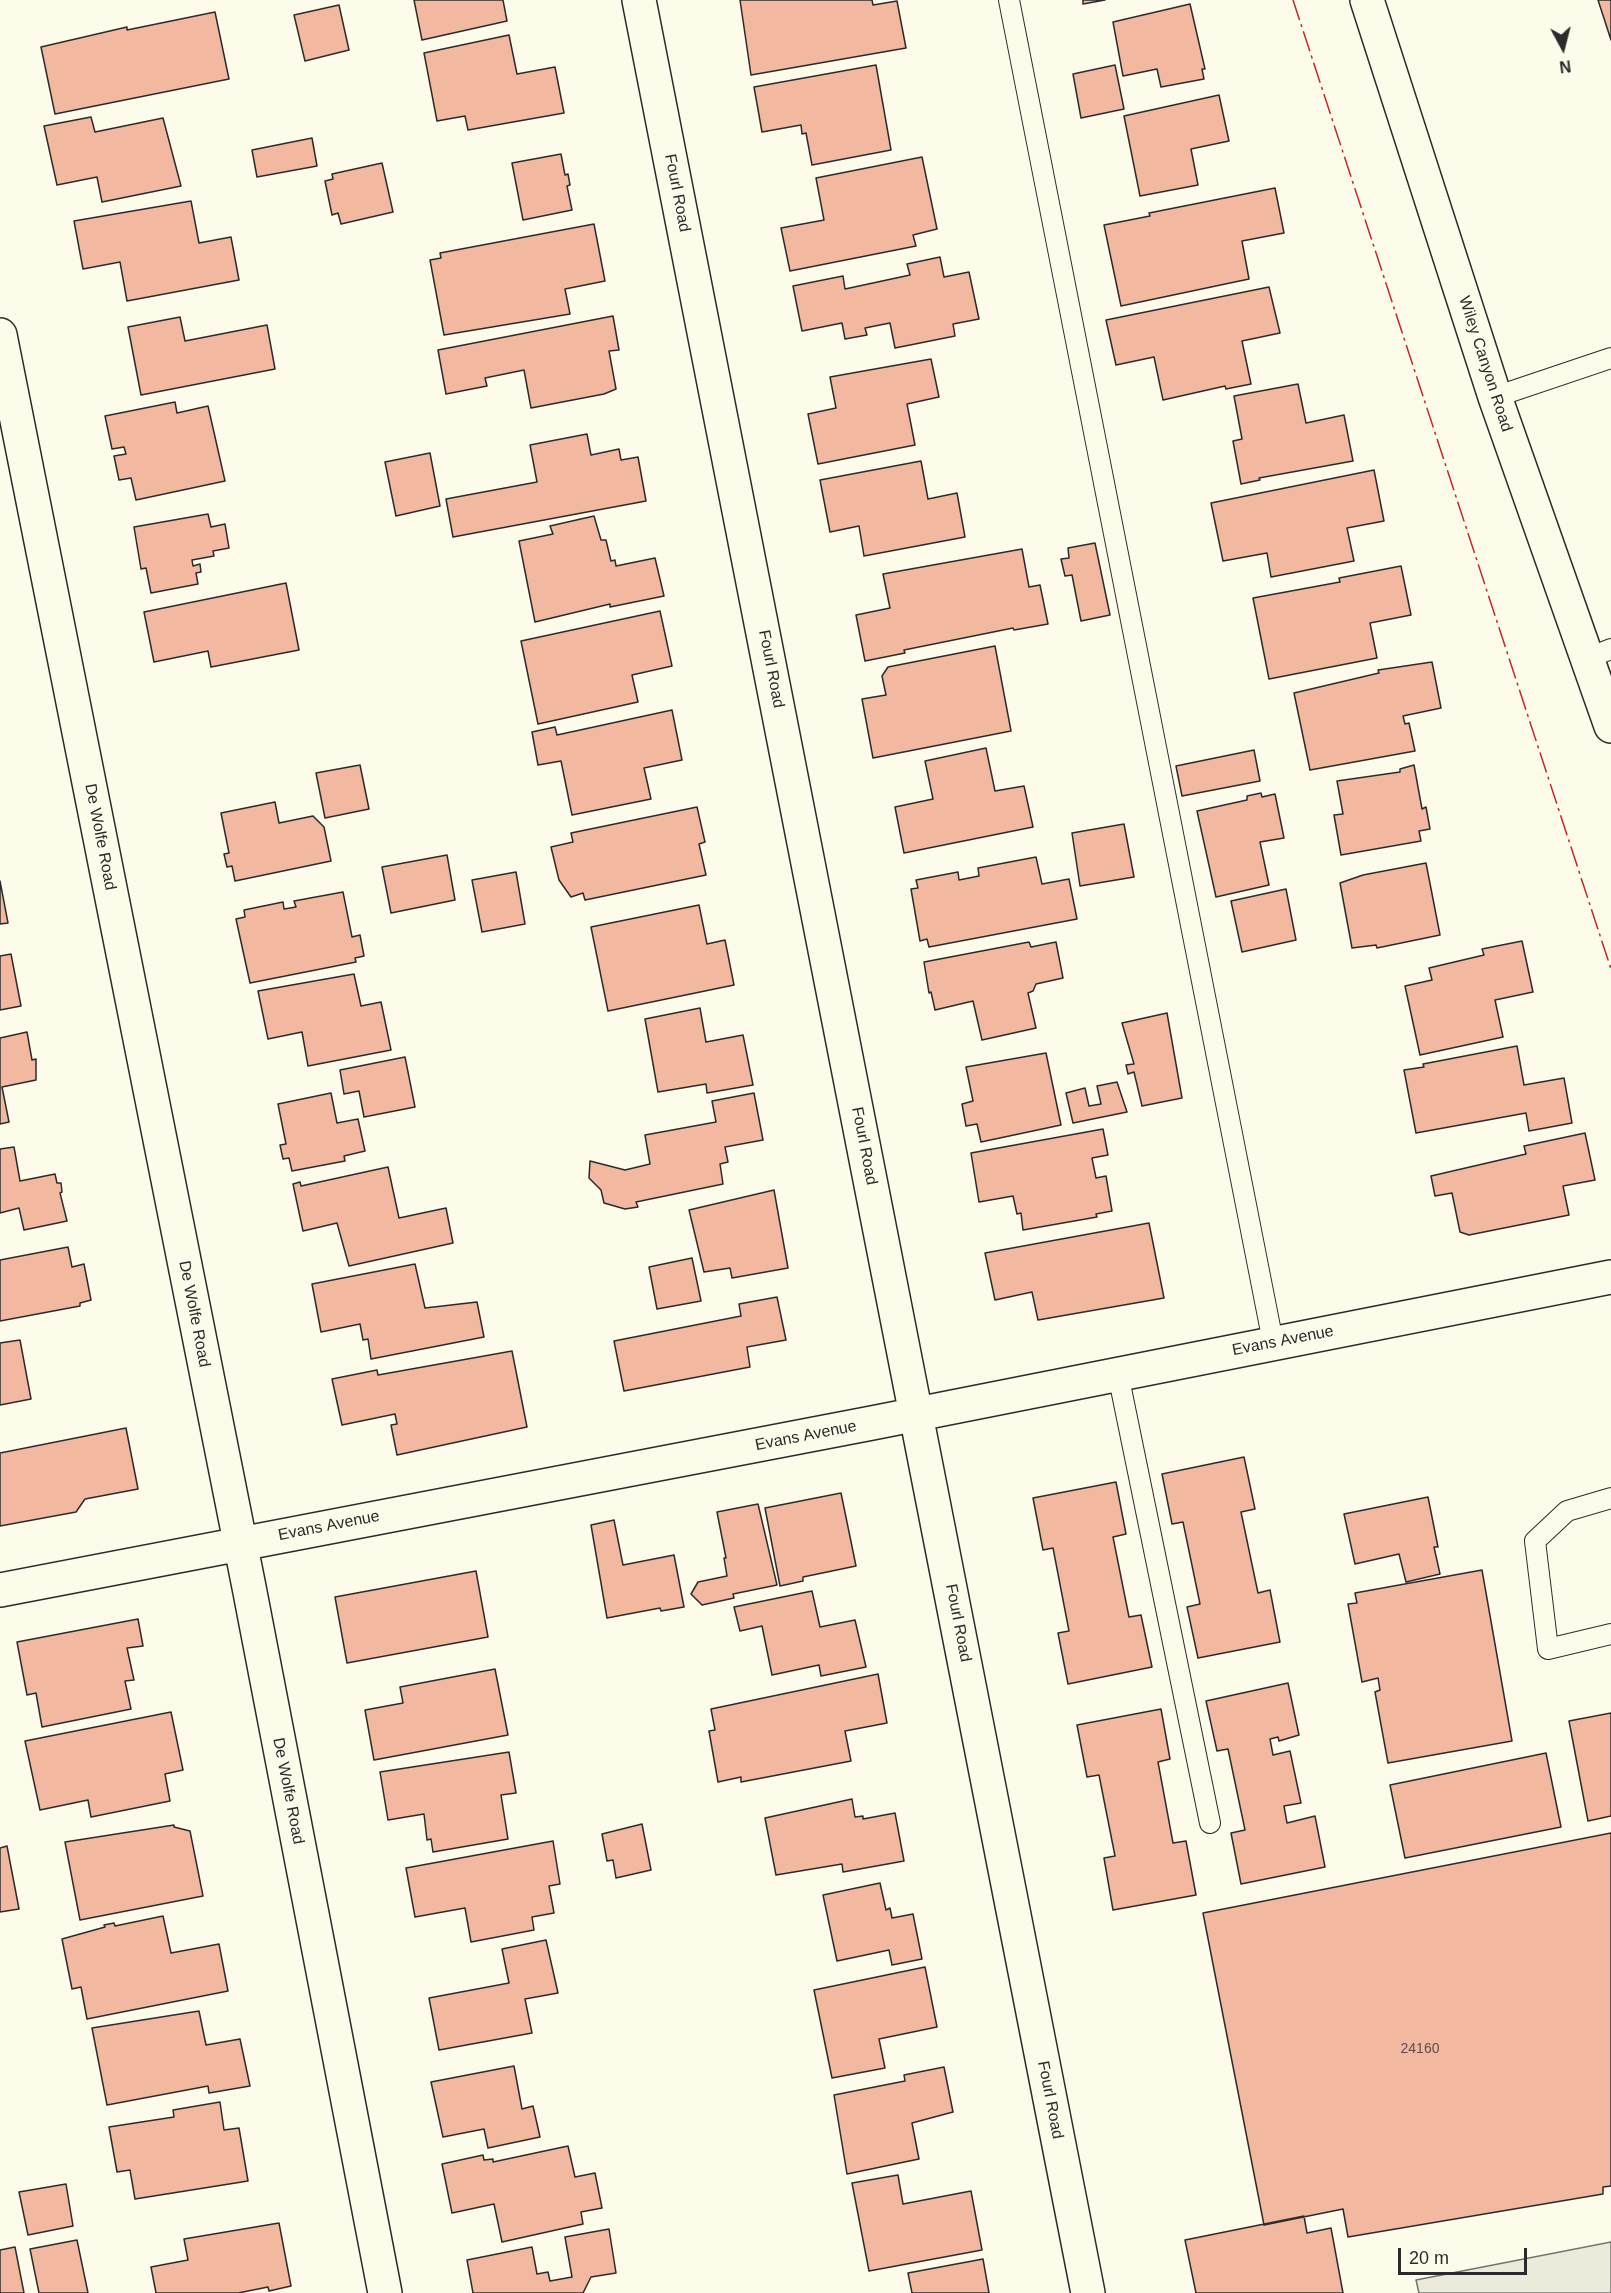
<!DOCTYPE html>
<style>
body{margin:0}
#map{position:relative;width:1611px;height:2293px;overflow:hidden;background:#fdfbea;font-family:Helvetica,sans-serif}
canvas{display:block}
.north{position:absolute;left:1533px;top:18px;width:60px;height:60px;-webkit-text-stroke:4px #fdfbea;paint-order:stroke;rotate:173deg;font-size:16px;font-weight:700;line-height:24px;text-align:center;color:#2b2b2b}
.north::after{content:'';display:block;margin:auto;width:21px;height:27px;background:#2b2b2b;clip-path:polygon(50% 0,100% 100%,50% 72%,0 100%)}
.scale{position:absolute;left:1398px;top:2248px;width:129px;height:27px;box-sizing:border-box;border:3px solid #2b2b2b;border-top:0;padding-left:8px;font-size:18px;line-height:21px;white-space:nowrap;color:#2b2b2b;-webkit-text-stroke:4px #fdfbea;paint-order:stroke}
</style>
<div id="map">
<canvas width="1611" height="2293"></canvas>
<div class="north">N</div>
<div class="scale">20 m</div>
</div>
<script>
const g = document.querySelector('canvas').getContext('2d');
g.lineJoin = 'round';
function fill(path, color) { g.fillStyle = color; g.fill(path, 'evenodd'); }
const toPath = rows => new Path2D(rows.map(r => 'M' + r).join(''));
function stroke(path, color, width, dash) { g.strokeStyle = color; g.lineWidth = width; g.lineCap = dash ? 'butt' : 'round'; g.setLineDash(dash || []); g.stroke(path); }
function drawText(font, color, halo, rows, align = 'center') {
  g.font = font + ' Helvetica,sans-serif'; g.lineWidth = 4.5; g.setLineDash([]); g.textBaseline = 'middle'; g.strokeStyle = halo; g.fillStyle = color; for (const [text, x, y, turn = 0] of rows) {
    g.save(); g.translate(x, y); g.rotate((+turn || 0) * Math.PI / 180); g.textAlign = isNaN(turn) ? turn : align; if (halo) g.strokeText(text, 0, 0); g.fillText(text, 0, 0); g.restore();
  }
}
const parking = toPath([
 [1611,2242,1611,2293,1419,2293,1416,2280,1611,2242]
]);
fill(parking, '#eceadb');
stroke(parking, '#74746e', 1.5);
const building = toPath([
 [414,0,503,0,507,21,422,40,414,0],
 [740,0,872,0,873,5,897,1,906,48,751,75,740,0],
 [1083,0,1105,0,1083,4,1083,0],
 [1598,0,1611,0,1611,40,1598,0],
 [1190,4,1205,69,1202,69,1204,79,1161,87,1157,69,1123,76,1113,22,1190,4],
 [339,5,349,50,305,61,294,15,339,5],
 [215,12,229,79,55,114,41,47,127,27,127,30,215,12],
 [509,35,517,74,555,67,564,113,468,130,465,116,437,121,424,53,509,35],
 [876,65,891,150,812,165,806,133,802,134,801,125,762,132,754,87,876,65],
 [1115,65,1124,109,1081,118,1073,74,1115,65],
 [1219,95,1229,141,1191,149,1198,185,1140,196,1124,116,1219,95],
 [91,117,95,132,163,118,181,186,102,202,97,177,57,185,44,126,91,117],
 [312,138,317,166,257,177,252,150,312,138],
 [561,154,565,175,568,174,570,185,567,186,572,210,523,220,512,163,561,154],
 [922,157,937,229,913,235,916,246,790,271,781,228,824,220,816,178,922,157],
 [382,163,393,212,341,224,338,213,332,215,325,181,333,179,332,174,382,163],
 [1275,188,1284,233,1242,241,1249,279,1121,306,1104,225,1150,216,1149,213,1275,188],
 [191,201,199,243,231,237,239,280,127,301,120,262,83,269,74,221,191,201],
 [594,224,605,281,565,289,570,314,444,335,430,260,441,258,440,253,594,224],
 [940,257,944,277,969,272,979,319,953,324,955,336,895,348,890,323,865,328,867,335,845,339,842,323,802,331,793,286,843,276,845,289,910,275,907,264,940,257],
 [1269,287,1280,333,1242,341,1251,384,1226,389,1225,386,1163,400,1154,357,1116,365,1106,320,1269,287],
 [613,316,619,350,609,351,616,389,604,394,531,408,524,370,485,378,487,386,446,394,438,350,613,316],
 [180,317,185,341,267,325,275,369,141,395,128,327,180,317],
 [931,359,939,397,907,404,915,445,818,464,808,414,836,408,830,377,931,359],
 [1298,384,1306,423,1344,415,1353,461,1259,478,1260,480,1241,484,1233,441,1242,439,1234,396,1298,384],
 [175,402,177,413,208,406,225,481,136,500,131,478,119,480,114,456,126,454,124,447,112,449,105,416,175,402],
 [587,434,591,455,619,449,621,460,638,457,646,501,453,537,446,499,537,482,530,445,587,434],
 [430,453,440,506,396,516,385,462,430,453],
 [921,461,928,499,957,493,965,537,864,556,859,526,830,532,820,480,921,461],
 [1374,470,1384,521,1347,528,1354,561,1271,577,1267,553,1223,561,1211,503,1374,470],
 [208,514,211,527,225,524,229,548,213,551,214,556,192,560,193,566,200,564,201,572,196,573,198,584,151,593,146,568,141,569,134,527,208,514],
 [594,516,601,540,606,540,611,561,615,560,616,566,655,558,664,596,610,607,610,604,535,622,519,541,553,534,550,526,594,516],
 [1095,543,1110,615,1081,621,1072,575,1065,576,1061,559,1069,558,1068,548,1095,543],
 [1022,549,1029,587,1040,585,1048,624,1014,630,1013,628,904,650,905,653,865,661,856,615,890,608,883,574,1022,549],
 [1401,566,1411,615,1370,623,1377,658,1269,679,1253,598,1340,582,1339,578,1401,566],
 [286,583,299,650,211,667,208,651,154,662,144,612,286,583],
 [660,611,672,666,632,675,638,702,538,724,521,641,660,611],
 [995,646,1011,731,873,758,862,699,886,695,882,676,888,667,995,646],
 [1432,662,1441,708,1403,716,1405,724,1409,723,1415,751,1310,770,1294,693,1379,673,1378,670,1432,662],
 [672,710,682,760,644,768,651,799,572,815,561,761,538,765,532,732,555,727,557,735,672,710],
 [986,748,995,791,1024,786,1033,827,904,853,895,807,933,799,925,761,986,748],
 [1254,750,1260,781,1182,796,1176,766,1254,750],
 [360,765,369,809,325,818,316,773,360,765],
 [1414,765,1422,809,1426,807,1430,829,1419,831,1421,841,1341,855,1334,815,1343,814,1337,781,1400,772,1400,769,1414,765],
 [1261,793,1262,797,1275,794,1284,838,1260,842,1269,885,1216,897,1197,811,1247,800,1247,796,1261,793],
 [275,802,279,823,313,816,324,827,331,861,235,881,232,866,227,867,224,854,229,853,221,813,275,802],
 [697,807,705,842,699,844,706,875,585,900,583,893,571,897,559,880,551,847,573,842,571,833,697,807],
 [1124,824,1134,877,1080,886,1072,833,1124,824],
 [447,855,455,900,391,913,382,867,447,855],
 [1036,857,1042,884,1069,879,1077,919,929,947,927,939,920,941,911,889,918,888,916,880,958,872,959,880,979,876,978,868,1036,857],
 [1426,863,1440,935,1377,948,1376,945,1352,948,1340,883,1363,875,1426,863],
 [516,872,525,924,482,932,472,880,516,872],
 [0,881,8,923,0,924,0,881],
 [1286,889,1296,940,1242,952,1231,901,1286,889],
 [343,892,352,937,360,935,364,956,355,958,356,962,250,983,236,919,245,917,244,910,283,902,284,909,296,907,294,901,343,892],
 [699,905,707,944,725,940,734,985,608,1011,591,927,699,905],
 [1522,941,1533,992,1495,1000,1503,1037,1420,1055,1405,986,1432,980,1429,968,1484,955,1482,949,1522,941],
 [1029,942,1031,947,1056,942,1063,978,1036,984,1033,991,1028,993,1036,1028,982,1040,973,1001,935,1010,931,992,929,993,924,962,1029,942],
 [11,954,21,1006,0,1010,0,956,11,954],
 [354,974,361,1006,381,1002,391,1050,308,1066,302,1032,268,1039,258,991,354,974],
 [700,1008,706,1042,743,1035,753,1085,707,1093,706,1084,658,1092,645,1019,700,1008],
 [1167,1013,1182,1098,1142,1106,1134,1072,1128,1074,1126,1065,1134,1064,1122,1023,1167,1013],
 [27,1032,32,1060,36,1059,36,1080,2,1087,9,1122,0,1124,0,1038,27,1032],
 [1517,1046,1524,1085,1564,1078,1572,1123,1529,1131,1526,1113,1416,1133,1404,1070,1424,1067,1423,1064,1517,1046],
 [1046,1053,1061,1125,981,1142,977,1124,966,1126,962,1104,973,1101,966,1067,1046,1053],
 [405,1057,415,1107,364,1117,359,1091,344,1094,340,1070,405,1057],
 [1117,1082,1127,1112,1073,1123,1066,1093,1085,1088,1089,1106,1101,1104,1097,1086,1117,1082],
 [331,1093,337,1123,358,1119,365,1151,344,1156,345,1161,292,1171,289,1158,283,1159,280,1145,286,1144,278,1104,331,1093],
 [754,1093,763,1140,725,1147,728,1162,720,1164,723,1184,636,1202,638,1207,625,1209,604,1203,601,1190,589,1178,590,1161,625,1170,650,1164,645,1135,716,1122,712,1101,754,1093],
 [1103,1129,1108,1155,1092,1158,1096,1178,1106,1176,1112,1211,1096,1214,1097,1217,1023,1230,1021,1213,1017,1214,1013,1196,979,1202,971,1153,1103,1129],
 [1585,1133,1595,1180,1563,1186,1569,1215,1469,1235,1460,1232,1452,1193,1435,1196,1431,1176,1526,1154,1524,1146,1585,1133],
 [14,1147,20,1181,55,1174,57,1183,61,1183,62,1192,60,1193,67,1221,24,1230,19,1208,0,1213,0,1149,14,1147],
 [388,1167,399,1218,446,1208,453,1243,349,1266,337,1223,303,1231,293,1184,300,1182,301,1186,388,1167],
 [774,1190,788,1268,732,1278,730,1268,704,1272,689,1210,774,1190],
 [1149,1223,1164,1298,1038,1320,1032,1292,995,1300,985,1253,1149,1223],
 [68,1247,72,1267,84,1264,91,1300,80,1303,80,1306,0,1321,0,1260,68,1247],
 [692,1258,701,1301,657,1309,649,1267,692,1258],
 [415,1264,425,1308,477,1302,484,1337,371,1359,368,1339,363,1340,360,1324,321,1332,312,1284,415,1264],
 [777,1297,786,1340,747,1347,750,1367,624,1391,614,1341,741,1316,739,1304,777,1297],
 [20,1340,31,1399,0,1405,0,1343,20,1340],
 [512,1351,527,1427,397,1455,391,1425,397,1424,395,1414,342,1425,332,1379,377,1370,378,1375,512,1351],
 [126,1428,138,1489,85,1499,76,1512,0,1526,0,1453,126,1428],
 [1244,1457,1255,1509,1241,1512,1258,1593,1270,1590,1280,1642,1198,1658,1187,1607,1200,1604,1183,1522,1172,1524,1162,1474,1244,1457],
 [1116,1482,1126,1534,1113,1537,1129,1617,1141,1615,1152,1667,1068,1684,1058,1633,1069,1631,1053,1548,1043,1550,1033,1498,1116,1482],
 [841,1493,856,1566,803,1577,803,1581,780,1586,765,1508,841,1493],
 [1428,1497,1438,1547,1434,1547,1440,1574,1406,1582,1399,1554,1355,1564,1344,1514,1428,1497],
 [758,1504,777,1585,733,1594,734,1598,702,1605,691,1594,698,1582,727,1576,724,1558,726,1558,717,1512,758,1504],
 [614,1520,623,1565,674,1555,684,1607,661,1611,660,1608,607,1618,591,1525,614,1520],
 [1482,1570,1512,1741,1388,1763,1375,1692,1380,1690,1378,1678,1362,1682,1348,1604,1357,1603,1355,1593,1482,1570],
 [476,1571,488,1637,347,1663,335,1597,476,1571],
 [812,1591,820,1627,855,1620,866,1667,821,1676,819,1665,772,1675,762,1626,740,1631,734,1607,812,1591],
 [138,1619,143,1646,127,1648,134,1680,125,1681,131,1709,42,1727,36,1693,27,1695,17,1642,138,1619],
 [495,1669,508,1735,374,1760,365,1710,403,1703,400,1687,495,1669],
 [878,1674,887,1723,845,1731,851,1761,741,1782,741,1777,718,1782,709,1731,715,1730,711,1709,878,1674],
 [1288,1683,1299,1735,1279,1741,1278,1737,1270,1739,1273,1755,1290,1751,1301,1803,1284,1806,1287,1823,1315,1816,1325,1867,1241,1884,1231,1833,1245,1830,1228,1749,1217,1751,1206,1701,1288,1683],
 [1161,1709,1170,1759,1158,1762,1173,1843,1186,1841,1196,1895,1113,1910,1104,1858,1115,1856,1099,1775,1087,1777,1077,1725,1161,1709],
 [171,1712,183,1770,165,1774,170,1801,91,1817,88,1800,40,1810,25,1741,171,1712],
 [1611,1713,1611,1816,1588,1821,1569,1721,1611,1713],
 [509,1752,516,1793,501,1795,508,1839,433,1852,431,1839,427,1840,424,1814,388,1820,380,1772,509,1752],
 [1546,1753,1561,1827,1405,1858,1390,1785,1546,1753],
 [852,1799,855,1817,863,1816,863,1819,895,1813,904,1861,843,1872,842,1864,776,1875,765,1818,852,1799],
 [642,1824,651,1870,616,1878,613,1860,607,1861,602,1834,642,1824],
 [174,1825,174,1827,190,1831,203,1896,80,1920,65,1842,174,1825],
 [1611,1833,1611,2186,1603,2187,1603,2194,1348,2237,1343,2209,1264,2225,1203,1913,1611,1833],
 [553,1841,560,1884,549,1886,554,1913,532,1917,534,1930,471,1942,465,1908,415,1917,406,1868,553,1841],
 [7,1846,19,1909,0,1912,0,1848,7,1846],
 [880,1883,886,1910,890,1908,892,1918,913,1914,922,1959,892,1965,889,1950,837,1961,823,1895,880,1883],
 [163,1916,171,1953,219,1944,228,1991,87,2019,81,1987,72,1989,62,1939,105,1927,104,1925,114,1923,115,1926,163,1916],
 [546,1940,558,1993,525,1999,532,2033,439,2050,429,1998,509,1983,502,1949,546,1940],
 [925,1967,937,2027,879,2039,885,2068,832,2078,814,1990,925,1967],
 [199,2011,206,2045,240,2039,250,2086,209,2093,208,2086,107,2105,92,2028,199,2011],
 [514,2066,522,2109,533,2106,540,2137,488,2148,484,2129,443,2137,431,2082,514,2066],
 [944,2067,953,2112,912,2123,919,2159,847,2174,834,2095,905,2081,904,2075,944,2067],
 [220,2102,224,2130,239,2128,248,2181,135,2199,130,2170,117,2172,109,2127,174,2117,173,2110,220,2102],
 [568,2146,575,2177,595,2173,602,2208,581,2212,583,2224,502,2242,494,2204,452,2213,442,2164,483,2155,484,2160,493,2159,493,2162,568,2146],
 [898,2175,903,2204,971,2191,982,2250,869,2271,852,2183,898,2175],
 [66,2184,73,2226,28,2235,19,2192,66,2184],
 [1304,2216,1307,2233,1331,2228,1343,2293,1196,2293,1185,2240,1304,2216],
 [279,2223,291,2286,269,2291,268,2287,238,2293,156,2293,151,2267,188,2260,184,2239,279,2223],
 [609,2229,616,2273,591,2277,583,2293,473,2293,467,2260,532,2247,537,2274,548,2272,550,2281,572,2277,565,2237,609,2229],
 [77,2240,88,2293,39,2293,30,2249,77,2240],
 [15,2247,24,2293,0,2293,0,2250,15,2247],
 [983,2259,989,2293,912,2293,908,2273,983,2259]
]);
fill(building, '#f2b8a0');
stroke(building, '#2b2b2b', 1.5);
const lane = toPath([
 [1009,0,1273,1342],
 [1495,397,1611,358],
 [1588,658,1611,649],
 [1118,1374,1210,1823],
 [1611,1498,1567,1511,1535,1541,1548,1649,1611,1634]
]);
const street = toPath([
 [639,0,1088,2293],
 [0,335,249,1587,385,2293],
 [0,1590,872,1423,1611,1277]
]);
const secondary = toPath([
 [1367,0,1495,397,1611,726]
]);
stroke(lane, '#2b2b2b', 22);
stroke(street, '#2b2b2b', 36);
stroke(secondary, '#2b2b2b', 36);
stroke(lane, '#fdfbea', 20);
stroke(street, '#fdfbea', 33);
stroke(secondary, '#fdfbea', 33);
stroke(toPath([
 [1293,0,1611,969]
]), '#c62828', 1.5, [21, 4.5, 3, 4.5]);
drawText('14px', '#5d4e48', null, [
 ["24160",1420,2049]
]);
drawText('16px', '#2b2b2b', '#fdfbea', [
 ["Fourl Road",677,193,79],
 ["Wiley Canyon Road",1485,364,72],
 ["Fourl Road",771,669,79],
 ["De Wolfe Road",100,837,79],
 ["Fourl Road",864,1146,79],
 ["De Wolfe Road",194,1314,79],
 ["Evans Avenue",1283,1341,-11],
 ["Evans Avenue",806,1436,-11],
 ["Evans Avenue",329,1526,-11],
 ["Fourl Road",958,1623,79],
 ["De Wolfe Road",288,1791,79],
 ["Fourl Road",1050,2100,79]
]);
</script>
